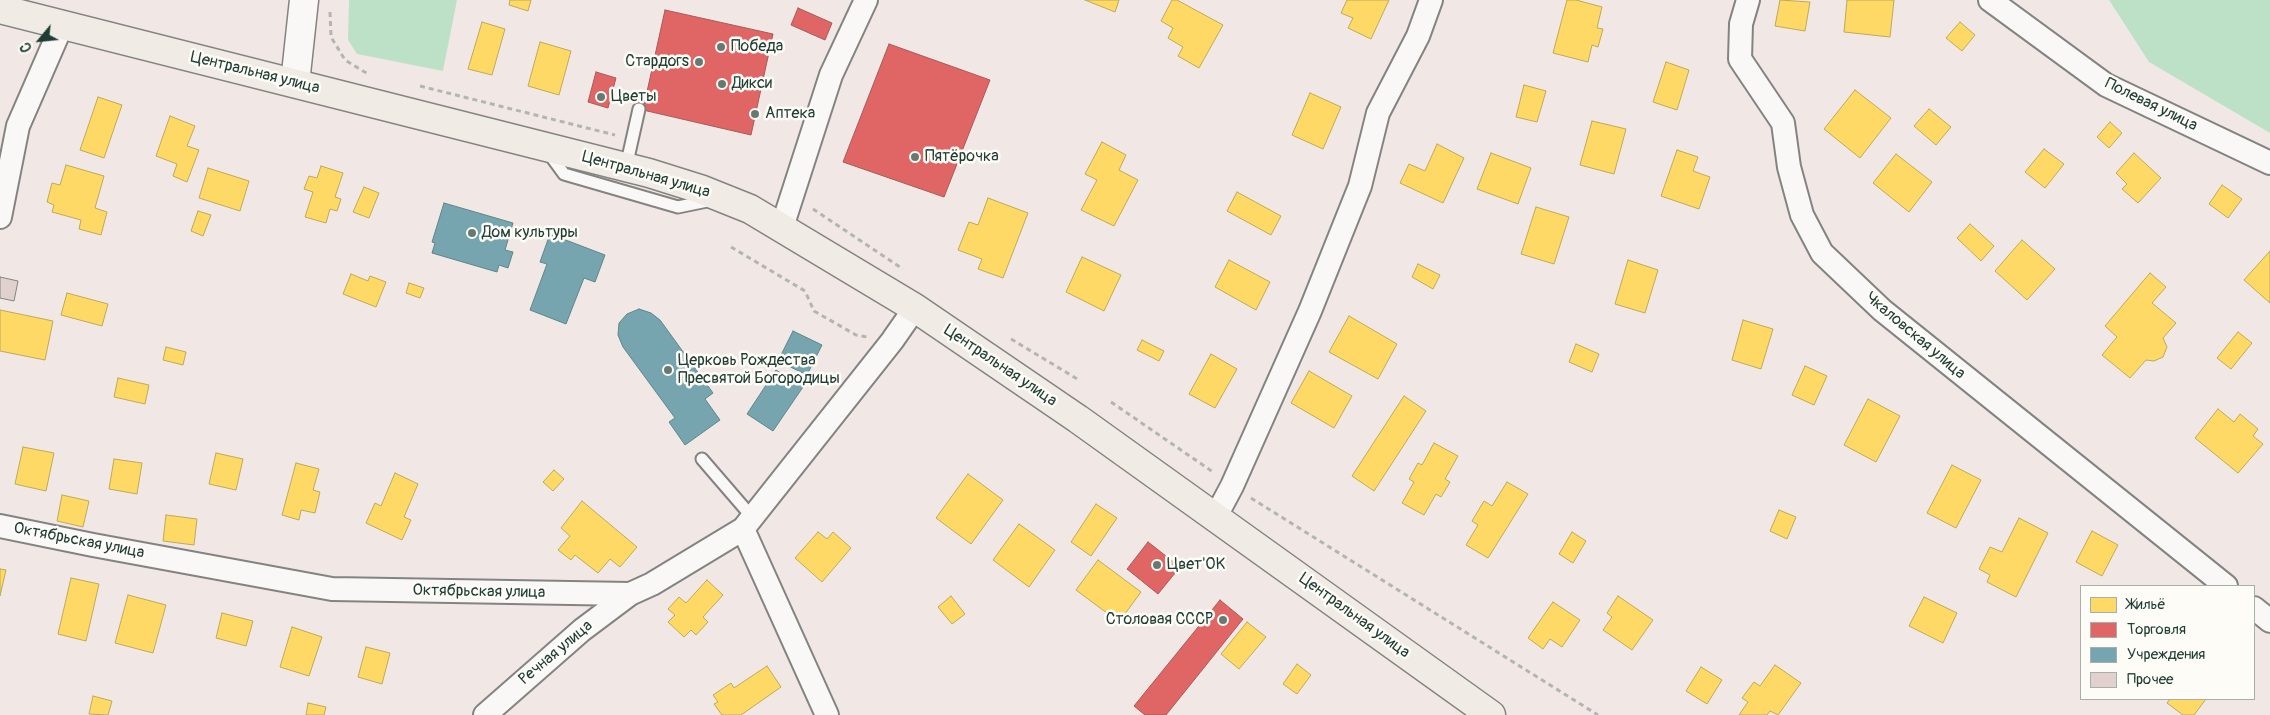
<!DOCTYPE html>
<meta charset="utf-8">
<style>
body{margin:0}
#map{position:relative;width:2270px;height:715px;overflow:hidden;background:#f1e8e5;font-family:Pangolin,sans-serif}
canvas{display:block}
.legend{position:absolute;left:2080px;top:585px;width:175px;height:115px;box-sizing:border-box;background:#fdfcf7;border:1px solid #a4b0a9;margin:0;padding:6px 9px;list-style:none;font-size:15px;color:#1f3d34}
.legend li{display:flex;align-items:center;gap:10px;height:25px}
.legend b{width:25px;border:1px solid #a4b0a9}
.north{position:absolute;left:15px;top:15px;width:50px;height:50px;-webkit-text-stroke:4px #fdfcf7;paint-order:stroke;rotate:242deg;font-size:14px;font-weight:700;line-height:20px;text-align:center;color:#1f3d34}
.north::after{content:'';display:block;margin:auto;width:18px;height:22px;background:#1f3d34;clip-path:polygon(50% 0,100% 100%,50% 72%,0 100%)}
</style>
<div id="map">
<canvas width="2270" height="715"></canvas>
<ul class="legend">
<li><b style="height:14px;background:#ffd966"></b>Жильё</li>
<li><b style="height:14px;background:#e06666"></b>Торговля</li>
<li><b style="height:14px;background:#76a5af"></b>Учреждения</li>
<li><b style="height:14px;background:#e1d1ce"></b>Прочее</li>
</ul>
<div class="north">С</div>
</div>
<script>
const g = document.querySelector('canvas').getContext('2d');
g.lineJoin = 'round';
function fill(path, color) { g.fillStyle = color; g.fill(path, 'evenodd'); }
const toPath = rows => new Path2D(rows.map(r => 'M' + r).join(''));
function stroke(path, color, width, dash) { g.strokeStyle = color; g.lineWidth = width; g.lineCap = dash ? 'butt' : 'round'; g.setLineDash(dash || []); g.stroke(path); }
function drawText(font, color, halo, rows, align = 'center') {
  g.font = font + ' Pangolin,sans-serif'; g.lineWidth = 5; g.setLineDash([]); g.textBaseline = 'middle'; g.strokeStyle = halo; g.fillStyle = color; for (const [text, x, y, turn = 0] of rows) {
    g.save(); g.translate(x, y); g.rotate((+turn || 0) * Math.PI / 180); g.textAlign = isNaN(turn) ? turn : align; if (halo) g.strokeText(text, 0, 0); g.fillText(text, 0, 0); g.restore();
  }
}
fill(toPath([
 [349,0,457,0,443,71,357,54,348,40],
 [2109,0,2270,0,2270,133,2149,62]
]), '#bde1c6');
const homes = toPath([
 [510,0,531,0,528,11,509,5,510,0],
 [1085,0,1119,0,1115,12,1085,0],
 [1172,0,1177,0,1223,25,1199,68,1178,56,1183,47,1168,38,1173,28,1161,21,1172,0],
 [1347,0,1389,0,1371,39,1348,28,1353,18,1341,13,1347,0],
 [1567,0,1576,0,1602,7,1597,28,1603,29,1598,47,1592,45,1588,62,1553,53,1567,0],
 [1780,0,1810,2,1805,31,1775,26,1780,0],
 [1847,0,1894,0,1890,37,1844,32,1847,0],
 [482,22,505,29,492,75,468,69,482,22],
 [1960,22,1975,35,1962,51,1946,38,1960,22],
 [540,42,571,51,559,95,528,86,540,42],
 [1666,62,1689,70,1677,110,1653,102,1666,62],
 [1524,85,1546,91,1537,122,1516,117,1524,85],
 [1855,90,1891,118,1860,158,1824,129,1855,90],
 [1310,93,1341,107,1323,149,1292,135,1310,93],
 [98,97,122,105,104,158,80,150,98,97],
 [1929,109,1951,127,1936,145,1914,126,1929,109],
 [170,116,195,126,187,146,199,150,187,182,173,176,177,164,156,156,170,116],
 [1592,121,1626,129,1614,174,1580,165,1592,121],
 [2110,122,2122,133,2109,148,2097,137,2110,122],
 [1102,142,1126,155,1119,170,1138,180,1114,226,1081,210,1097,180,1085,174,1102,142],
 [1437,144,1464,158,1443,203,1400,183,1409,164,1425,171,1437,144],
 [2044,149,2064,164,2045,188,2025,172,2044,149],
 [1677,150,1698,157,1693,171,1710,177,1699,209,1661,196,1677,150],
 [1491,153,1531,168,1518,204,1477,189,1491,153],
 [2134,153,2161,178,2138,203,2122,189,2127,184,2116,173,2134,153],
 [1896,154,1932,182,1909,212,1873,183,1896,154],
 [66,165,104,176,95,208,107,212,101,235,79,229,81,220,52,212,54,205,47,202,52,183,60,185,66,165],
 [321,166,343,173,335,197,341,199,337,211,330,209,326,223,305,217,313,192,304,189,309,176,317,178,321,166],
 [208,168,249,181,240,211,199,198,208,168],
 [2222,185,2242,199,2228,218,2209,204,2222,185],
 [364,187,379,193,369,218,353,212,364,187],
 [1237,192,1281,216,1271,235,1227,211,1237,192],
 [988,198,1028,213,1003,278,978,269,982,259,958,250,969,222,978,225,988,198],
 [1536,207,1569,217,1554,264,1521,254,1536,207],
 [198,211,211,215,203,236,191,231,198,211],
 [1970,224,1994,246,1981,261,1957,238,1970,224],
 [2022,240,2055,269,2027,300,1995,271,2022,240],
 [2270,251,2270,303,2244,280,2270,251],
 [1082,257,1121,275,1104,311,1066,292,1082,257],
 [1229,260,1270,282,1256,310,1215,287,1229,260],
 [1628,260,1658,270,1645,313,1615,304,1628,260],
 [1418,264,1440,275,1433,289,1412,277,1418,264],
 [2150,273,2166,287,2152,303,2176,323,2163,338,2167,347,2163,357,2154,361,2146,360,2130,378,2102,355,2117,337,2105,326,2150,273],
 [351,274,368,281,370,276,386,282,376,307,343,294,351,274],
 [409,283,424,288,420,298,406,293,409,283],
 [67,293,108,304,102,326,61,315,67,293],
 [0,310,53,321,45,360,0,351,0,310],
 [1349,316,1397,344,1378,379,1329,352,1349,316],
 [1743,320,1773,329,1761,369,1732,360,1743,320],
 [2238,332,2252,343,2231,369,2217,358,2238,332],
 [1142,340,1164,351,1159,361,1137,350,1142,340],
 [1576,344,1599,354,1592,372,1569,362,1576,344],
 [166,347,186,352,183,365,163,360,166,347],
 [1211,354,1237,369,1215,408,1189,394,1211,354],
 [1805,366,1827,376,1814,405,1792,395,1805,366],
 [1309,371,1352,396,1334,428,1291,403,1309,371],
 [118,378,149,385,145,404,114,397,118,378],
 [1404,396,1426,411,1374,491,1352,476,1404,396],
 [1868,399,1900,416,1876,462,1844,445,1868,399],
 [2218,409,2234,422,2240,414,2258,429,2253,436,2263,444,2238,473,2195,438,2218,409],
 [1434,443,1458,456,1445,479,1450,482,1441,497,1436,494,1424,515,1402,503,1414,482,1409,479,1418,463,1422,465,1434,443],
 [23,447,54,453,46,491,15,484,23,447],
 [216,453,243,459,236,490,209,484,216,453],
 [114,459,142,463,137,494,109,489,114,459],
 [296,463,319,469,313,490,320,492,315,513,301,510,299,520,282,515,296,463],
 [1952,465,1981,480,1956,528,1927,513,1952,465],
 [554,470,564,479,553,491,543,482,554,470],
 [395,473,418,484,404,517,411,520,402,540,366,523,375,503,381,506,395,473],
 [968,474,1003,500,971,544,936,518,968,474],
 [1507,482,1528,494,1488,558,1466,545,1478,525,1472,521,1484,501,1492,506,1507,482],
 [62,495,89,501,83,527,57,521,62,495],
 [582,501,637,547,620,567,610,559,598,573,575,555,571,560,558,550,570,536,561,528,582,501],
 [1096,504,1117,518,1091,556,1071,542,1096,504],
 [1779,510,1796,517,1787,539,1770,531,1779,510],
 [166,515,197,519,194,545,163,541,166,515],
 [2019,518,2048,533,2016,597,1987,582,1990,575,1979,569,1990,547,2002,552,2019,518],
 [1019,524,1055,550,1029,587,993,560,1019,524],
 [2092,531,2118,545,2102,576,2076,562,2092,531],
 [818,532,827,539,833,532,851,548,822,582,795,558,818,532],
 [1572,532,1586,541,1573,563,1559,554,1572,532],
 [1098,560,1141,592,1119,622,1076,590,1098,560],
 [0,569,6,570,0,596,0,569],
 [71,578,99,584,86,641,58,634,71,578],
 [707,580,723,595,703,617,708,622,696,635,691,630,684,637,668,622,675,615,668,609,679,597,686,603,707,580],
 [128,595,166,605,153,653,115,643,128,595],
 [951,596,965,614,952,624,938,607,951,596],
 [1618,596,1653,620,1632,650,1603,630,1612,617,1607,613,1618,596],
 [1924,597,1957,613,1943,643,1909,626,1924,597],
 [1553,602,1580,620,1562,647,1550,639,1543,649,1528,638,1553,602],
 [222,613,253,621,246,646,216,638,222,613],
 [1247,622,1266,637,1239,669,1221,654,1247,622],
 [292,627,322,637,309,676,280,667,292,627],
 [366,647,390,653,382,684,358,677,366,647],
 [1297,664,1311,675,1297,694,1283,684,1297,664],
 [1775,665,1801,683,1778,715,1770,711,1767,715,1739,715,1748,702,1742,698,1754,682,1760,686,1775,665],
 [767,666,781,687,741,715,722,715,714,704,718,702,713,695,731,683,734,688,767,666],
 [1701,667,1722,680,1707,704,1686,691,1701,667],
 [93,696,112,701,108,715,89,714,93,696],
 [2170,699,2206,699,2194,715,2183,715,2167,703,2170,699],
 [308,703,326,707,324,715,306,715,308,703]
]);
fill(homes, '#ffd966');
stroke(homes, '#bcaa57', 1);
const shops = toPath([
 [798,8,832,23,825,40,791,25,798,8],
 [665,10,773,34,751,135,643,110,665,10],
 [889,44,990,80,944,197,843,162,889,44],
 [596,72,616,78,608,108,588,102,596,72],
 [1148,542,1180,567,1158,594,1127,569,1148,542],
 [1220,600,1243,619,1166,715,1145,715,1134,706,1220,600]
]);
fill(shops, '#e06666');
stroke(shops, '#a65a57', 1);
const public = toPath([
 [444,203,513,223,505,250,513,252,508,268,499,265,497,272,432,253,435,243,432,242,444,203],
 [550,234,605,255,595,282,584,278,566,324,530,310,547,264,540,262,550,234],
 [639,309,651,313,660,320,713,393,705,399,720,420,685,445,669,422,675,418,623,347,618,335,619,323,627,314,639,309],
 [793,331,822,345,807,375,778,361,793,331],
 [776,370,803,387,773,431,747,414,776,370]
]);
fill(public, '#76a5af');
stroke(public, '#5c868a', 1);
const building = toPath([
 [0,277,18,281,14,301,0,298,0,277]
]);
fill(building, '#e1d1ce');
stroke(building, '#838481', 1);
const lane = toPath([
 [548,152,564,174,678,207,712,200],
 [626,167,639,109],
 [702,459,752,517]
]);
const street = toPath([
 [1748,0,1741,24,1740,59,1783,123,1789,167,1802,215,1822,253,1882,310,2226,586],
 [1990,0,2106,85,2270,163],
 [0,217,18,126,62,25],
 [782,227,831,75,866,0],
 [1216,516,1232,486,1310,311,1360,186,1378,113,1418,36,1431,0],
 [0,526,93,545,332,589,630,594,652,584,743,529,892,341,915,308],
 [743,529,827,715],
 [2254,608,2270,621],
 [485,715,582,630,630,594]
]);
const secondary = toPath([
 [295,83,304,0]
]);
const primary = toPath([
 [0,9,649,173,700,189,750,209,915,308,1078,419,1491,715]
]);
stroke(lane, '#838481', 15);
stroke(street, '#838481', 26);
stroke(secondary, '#838481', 31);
stroke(primary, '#838481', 31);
stroke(toPath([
 [330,12,331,37,345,60,368,74],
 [420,86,615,135],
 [813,209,903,269],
 [731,247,805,291,814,311,856,335,867,337],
 [1011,339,1079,380],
 [1111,402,1213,472],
 [1251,498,1598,715]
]), '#b3b5b3', 3, [5, 4]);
stroke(lane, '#faf8f6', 11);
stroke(street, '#faf8f6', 22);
stroke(secondary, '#faf8f6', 28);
stroke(primary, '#f0ebe4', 28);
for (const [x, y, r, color] of [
 [721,47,5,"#687972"],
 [699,62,5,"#687972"],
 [722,84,5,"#687972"],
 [601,97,5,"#687972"],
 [755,114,5,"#687972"],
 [915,157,5,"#687972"],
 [472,233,5,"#687972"],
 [668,370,5,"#687972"],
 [1157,565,5,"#687972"],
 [1223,620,5,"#687972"]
]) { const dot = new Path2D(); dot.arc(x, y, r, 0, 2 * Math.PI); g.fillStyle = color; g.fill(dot); stroke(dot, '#fdfcf7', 2); }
drawText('16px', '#1f3d34', '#fdfcf7', [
 ["Победа",731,47],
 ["Стардогs",689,62,"right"],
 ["Дикси",732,84],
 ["Цветы",611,97],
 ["Аптека",765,114],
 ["Пятёрочка",925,157],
 ["Дом культуры",482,233],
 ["Церковь Рождества",678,361],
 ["Пресвятой Богородицы",678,379],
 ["Цвет'OK",1167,565],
 ["Столовая СССР",1213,620,"right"]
], 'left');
drawText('16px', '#1f3d34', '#fdfcf7', [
 ["Центральная улица",255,73,14],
 ["Полевая улица",2151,105,26],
 ["Центральная улица",646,175,16],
 ["Чкаловская улица",1915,336,40],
 ["Центральная улица",1000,366,34],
 ["Октябрьская улица",79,541,11],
 ["Октябрьская улица",479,592,1],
 ["Центральная улица",1354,616,36],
 ["Речная улица",556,653,-40]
]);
</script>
